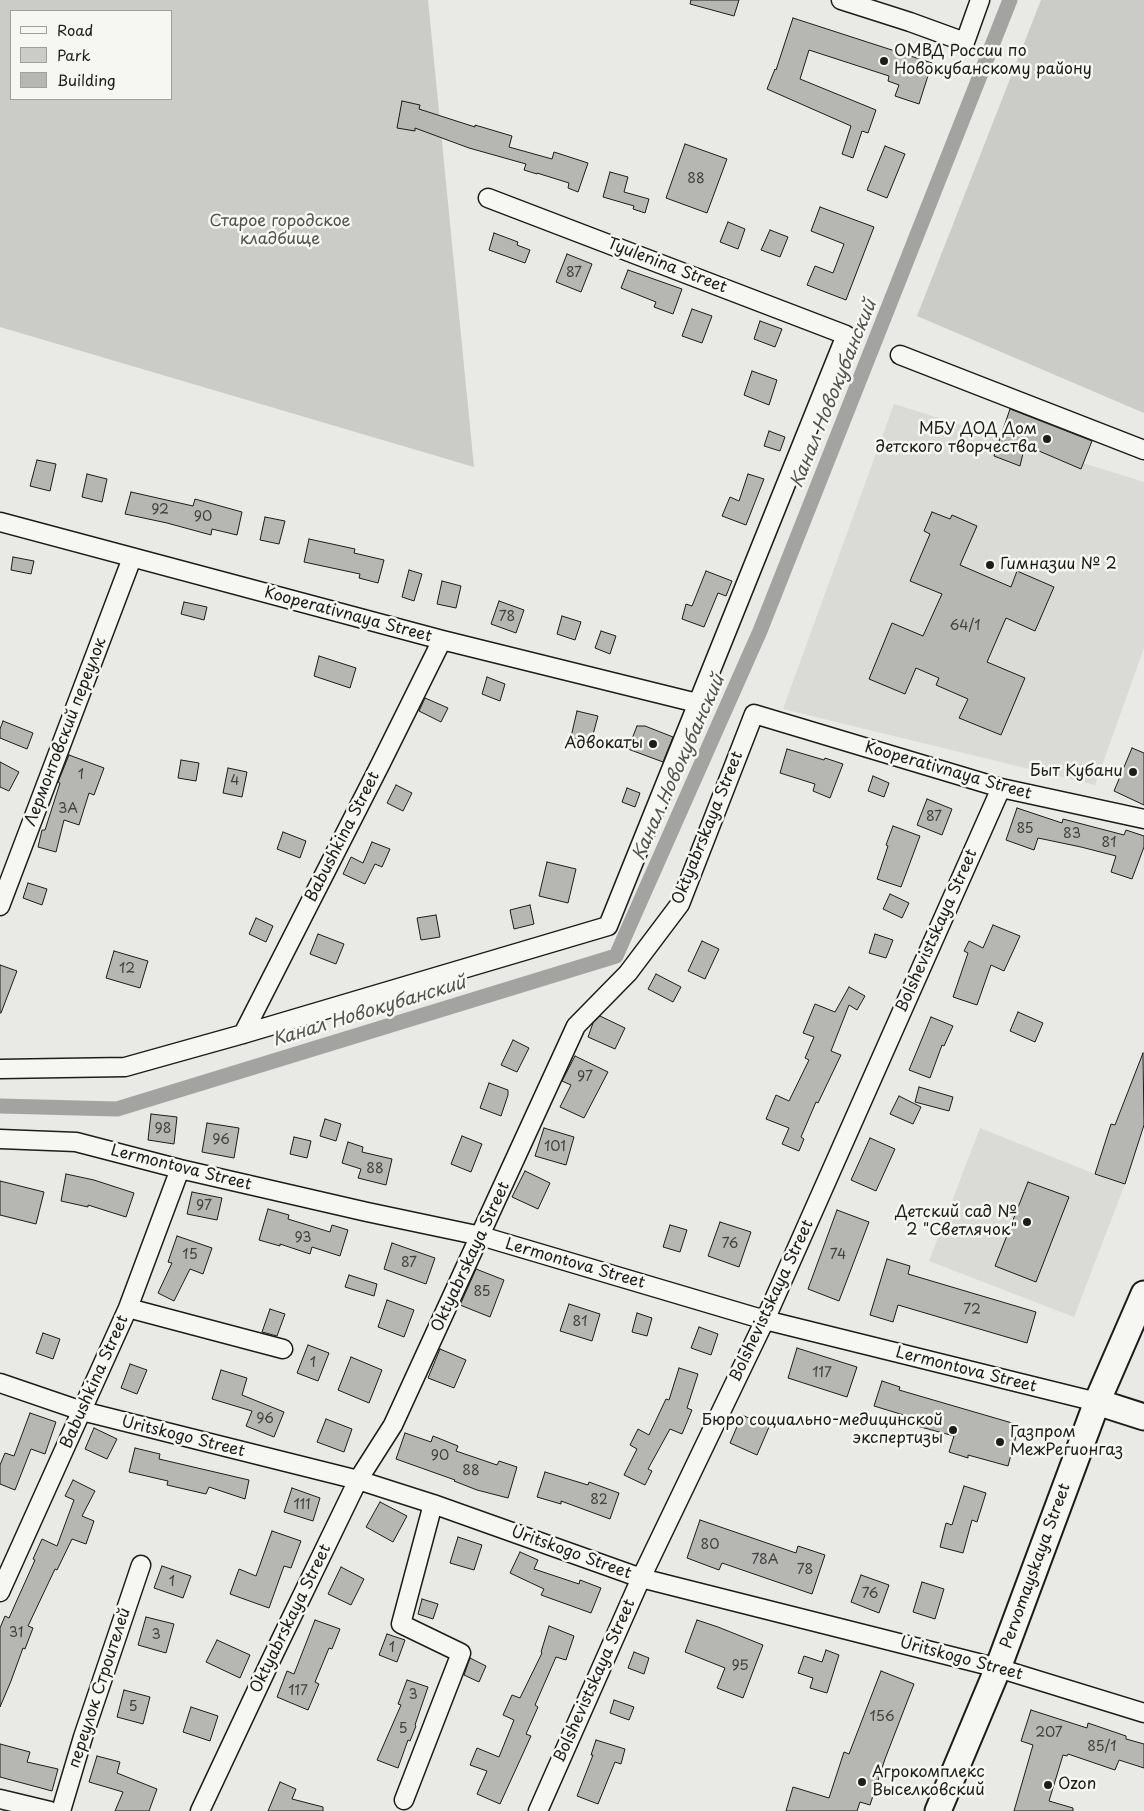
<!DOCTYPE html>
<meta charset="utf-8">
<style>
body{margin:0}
#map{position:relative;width:1144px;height:1811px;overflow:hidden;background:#e9e9e5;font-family:"Playpen Sans",sans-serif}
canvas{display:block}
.legend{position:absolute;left:10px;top:10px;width:162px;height:90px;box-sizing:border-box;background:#f6f6f2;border:1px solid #9f9f9c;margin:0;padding:6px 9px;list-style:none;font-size:15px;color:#1c1c1c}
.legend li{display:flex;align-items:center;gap:10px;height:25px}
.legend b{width:25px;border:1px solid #9f9f9c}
</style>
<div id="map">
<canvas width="1144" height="1811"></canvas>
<ul class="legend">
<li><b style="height:6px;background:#f6f6f2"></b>Road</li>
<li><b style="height:14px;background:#cbcbc7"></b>Park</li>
<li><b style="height:14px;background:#b6b6b3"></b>Building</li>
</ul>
</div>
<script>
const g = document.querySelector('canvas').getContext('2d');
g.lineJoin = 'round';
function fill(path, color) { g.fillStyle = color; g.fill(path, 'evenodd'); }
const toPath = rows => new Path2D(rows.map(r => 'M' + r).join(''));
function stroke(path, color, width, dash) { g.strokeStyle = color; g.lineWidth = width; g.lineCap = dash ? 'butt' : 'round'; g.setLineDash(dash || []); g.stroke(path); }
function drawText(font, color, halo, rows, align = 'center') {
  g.font = font + ' "Playpen Sans",sans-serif'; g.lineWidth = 5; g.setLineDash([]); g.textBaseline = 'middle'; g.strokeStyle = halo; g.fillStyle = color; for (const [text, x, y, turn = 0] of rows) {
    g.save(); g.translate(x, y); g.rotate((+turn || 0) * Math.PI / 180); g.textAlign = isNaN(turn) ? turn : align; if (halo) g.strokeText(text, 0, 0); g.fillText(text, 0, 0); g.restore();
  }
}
fill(toPath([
 [894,404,1144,482,1144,648,1095,785,783,709],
 [980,1128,1095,1174,1125,1184,1074,1317,929,1261]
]), '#dadad6');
fill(toPath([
 [0,0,428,0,474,467,0,327],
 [11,11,171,11,171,99,11,99],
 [1041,0,1144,0,1144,413,917,316]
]), '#cbcbc7');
stroke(toPath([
 [0,1106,117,1109,616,956,760,631,1010,0]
]), '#a3a3a1', 15);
const building = toPath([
 [691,0,739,0,734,16,690,4,691,0],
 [793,18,932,63,919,104,895,96,899,85,888,81,889,76,809,50,800,79,876,110,868,133,862,131,853,158,842,154,851,126,767,89,775,69,776,70,793,18],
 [402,101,420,105,419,109,475,127,475,125,512,136,509,147,552,159,554,152,588,163,578,192,568,188,569,183,537,173,537,174,524,170,526,164,469,148,415,128,415,131,397,128,402,101],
 [685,144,727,159,707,213,666,198,685,144],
 [885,146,905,154,887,198,867,190,885,146],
 [610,172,628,177,624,192,649,199,645,213,633,209,634,206,603,197,610,172],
 [820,207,874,227,846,300,807,285,815,266,833,273,844,244,811,231,820,207],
 [728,222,745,229,738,249,720,242,728,222],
 [770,230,788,237,780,257,761,250,770,230],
 [494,233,518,242,517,245,530,250,525,263,489,250,494,233],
 [567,254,592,264,581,292,556,282,567,254],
 [628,270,682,289,673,314,654,307,656,302,621,288,628,270],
 [692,309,712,316,702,343,682,336,692,309],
 [760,321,782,329,775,347,754,339,760,321],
 [752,371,777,380,769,405,744,395,752,371],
 [1010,409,1092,441,1081,469,1025,445,1020,466,994,456,1010,409],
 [769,431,785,437,780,451,764,446,769,431],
 [37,460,56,464,50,491,30,486,37,460],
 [87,474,107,479,102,502,82,497,87,474],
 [748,474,764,479,746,525,722,516,730,497,739,501,748,474],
 [131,492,193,506,195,499,242,512,237,535,212,529,211,535,167,523,125,514,131,492],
 [932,512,950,519,952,515,977,526,960,565,1011,587,1017,571,1054,587,1035,631,1006,618,987,662,1025,678,1001,735,959,718,968,699,936,685,939,678,916,668,905,694,869,679,892,623,923,636,942,594,910,581,930,534,924,531,932,512],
 [265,517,285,521,279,544,260,540,265,517],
 [309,539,355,549,354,553,384,560,378,583,359,578,360,574,304,562,309,539],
 [13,557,34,561,31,574,11,570,13,557],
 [409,570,422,574,414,601,402,597,409,570],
 [706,571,732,581,726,596,718,593,704,627,682,619,686,604,692,606,706,571],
 [442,581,461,586,456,608,437,604,442,581],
 [499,601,524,610,516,633,491,624,499,601],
 [184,602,207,607,204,620,181,614,184,602],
 [562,616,581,622,575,640,557,634,562,616],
 [601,631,616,636,610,654,595,648,601,631],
 [319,656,356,668,350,688,314,676,319,656],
 [487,677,505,684,500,701,482,694,487,677],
 [425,698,448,708,441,722,419,711,425,698],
 [577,711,598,716,591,742,571,737,577,711],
 [3,721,33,733,27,749,0,738,0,729,3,721],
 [637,726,645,726,673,737,663,762,628,749,637,726],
 [1132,748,1144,753,1144,805,1114,791,1132,748],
 [787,749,824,760,825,758,843,764,830,798,813,791,815,784,780,773,787,749],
 [69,755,104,768,94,795,89,793,79,825,64,820,56,852,38,847,42,830,45,830,60,783,58,782,69,755],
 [181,760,199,763,196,781,178,778,181,760],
 [0,762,19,772,9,791,0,787,0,762],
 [228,768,247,772,242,797,223,793,228,768],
 [873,776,889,783,884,797,868,791,873,776],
 [396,785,412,793,403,811,387,803,396,785],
 [627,788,640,793,635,807,622,802,627,788],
 [927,799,952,809,942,835,917,825,927,799],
 [1017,808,1062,823,1063,819,1124,835,1126,830,1144,836,1144,847,1132,879,1111,872,1116,856,1081,847,1038,838,1034,850,1006,840,1017,808],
 [893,826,920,836,901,887,877,879,888,846,886,845,893,826],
 [283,832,306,841,300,858,277,849,283,832],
 [372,842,390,849,382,867,375,864,365,884,343,874,351,857,363,863,372,842],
 [547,862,576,869,568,903,539,896,547,862],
 [28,883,47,889,42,905,23,898,28,883],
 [890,894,909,903,902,918,883,909,890,894],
 [530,905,534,924,514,929,510,910,530,905],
 [436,915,440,937,421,940,417,918,436,915],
 [256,918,273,926,266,942,249,934,256,918],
 [993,925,1020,936,1004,971,991,965,977,1005,953,997,968,953,964,951,969,941,983,948,993,925],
 [318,934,344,944,336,964,310,954,318,934],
 [875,934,893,940,886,958,869,953,875,934],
 [702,941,719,949,705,979,688,971,702,941],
 [114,951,148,961,140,988,106,978,114,951],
 [0,965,17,971,1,1013,0,1013,0,965],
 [656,974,681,987,673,1002,648,989,656,974],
 [849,987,865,996,857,1010,849,1005,831,1051,841,1055,818,1103,816,1102,801,1137,804,1139,799,1151,782,1144,789,1128,766,1119,776,1095,789,1101,809,1060,805,1058,814,1037,803,1033,815,1004,835,1012,849,987],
 [1018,1012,1043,1023,1035,1042,1010,1031,1018,1012],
 [600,1016,625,1028,615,1049,588,1037,593,1023,600,1016],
 [931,1017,953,1026,944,1046,942,1045,930,1078,909,1070,931,1017],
 [513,1040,529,1048,517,1072,501,1065,513,1040],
 [1143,1053,1144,1125,1125,1184,1095,1174,1111,1124,1115,1125,1143,1053],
 [575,1056,608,1072,584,1118,560,1107,571,1085,562,1081,575,1056],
 [489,1083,508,1090,508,1095,501,1116,480,1108,489,1083],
 [919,1087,953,1097,949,1111,915,1102,919,1087],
 [899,1096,921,1107,913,1124,890,1114,899,1096],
 [151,1114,177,1117,174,1144,148,1140,151,1114],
 [325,1119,341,1124,336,1141,320,1136,325,1119],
 [207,1123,239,1128,234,1158,202,1152,207,1123],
 [544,1128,574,1137,566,1165,535,1156,544,1128],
 [462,1136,482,1144,471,1172,451,1164,462,1136],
 [294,1137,311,1141,307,1158,290,1154,294,1137],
 [870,1138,895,1149,876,1191,851,1180,870,1138],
 [348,1142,363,1147,362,1152,392,1159,386,1185,358,1178,361,1169,342,1163,348,1142],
 [525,1171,550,1183,538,1209,512,1197,525,1171],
 [66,1174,94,1180,134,1193,126,1217,88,1205,88,1207,61,1201,66,1174],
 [0,1181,44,1192,36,1224,0,1215,0,1181],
 [1028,1182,1069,1197,1036,1282,995,1266,1028,1182],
 [192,1192,222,1198,217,1220,187,1214,192,1192],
 [268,1209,289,1215,288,1219,330,1232,332,1225,348,1230,340,1256,312,1247,310,1254,280,1244,280,1246,259,1240,268,1209],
 [837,1210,869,1222,839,1301,808,1289,837,1210],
 [720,1222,751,1232,739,1267,708,1256,720,1222],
 [670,1225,687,1230,680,1252,663,1247,670,1225],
 [177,1236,212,1248,203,1274,190,1269,174,1301,158,1293,172,1263,168,1262,177,1236],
 [392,1243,435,1258,426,1284,384,1269,392,1243],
 [887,1259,910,1266,908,1274,1036,1312,1027,1343,898,1305,893,1322,870,1315,887,1259],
 [476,1269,504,1280,490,1317,460,1305,476,1269],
 [349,1275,377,1284,374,1296,345,1287,349,1275],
 [387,1300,414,1310,404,1337,378,1327,387,1300],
 [569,1304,600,1314,592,1341,560,1331,569,1304],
 [270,1309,285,1314,277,1336,262,1332,270,1309],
 [637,1313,652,1318,647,1336,632,1332,637,1313],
 [699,1327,718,1334,711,1355,691,1348,699,1327],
 [43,1333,60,1339,53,1359,36,1353,43,1333],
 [308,1345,329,1353,318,1381,297,1373,308,1345],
 [797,1348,857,1367,847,1397,788,1378,797,1348],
 [440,1349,466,1360,454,1388,428,1378,440,1349],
 [351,1357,382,1370,369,1403,338,1390,351,1357],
 [130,1364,147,1370,137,1394,121,1388,130,1364],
 [679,1368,698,1374,687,1408,692,1410,682,1434,670,1429,648,1469,652,1471,645,1485,624,1475,637,1449,630,1445,638,1429,649,1435,666,1399,669,1400,679,1368],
 [221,1370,247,1378,242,1395,284,1412,274,1437,246,1426,252,1411,212,1399,221,1370],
 [882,1381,900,1387,899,1390,1019,1425,1008,1466,968,1455,968,1458,949,1452,954,1436,906,1423,907,1416,874,1406,882,1381],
 [30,1413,56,1422,45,1454,31,1449,15,1490,0,1484,0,1465,5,1453,14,1456,30,1413],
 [742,1415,769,1427,757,1455,730,1443,742,1415],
 [326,1419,352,1429,344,1452,317,1442,326,1419],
 [94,1428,117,1439,107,1459,85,1449,94,1428],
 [405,1433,431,1442,433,1436,458,1446,456,1451,497,1465,499,1461,517,1467,508,1498,477,1490,454,1481,455,1480,396,1459,405,1433],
 [135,1448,160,1454,159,1459,249,1480,245,1499,209,1487,206,1494,167,1485,168,1481,129,1472,135,1448],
 [545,1472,588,1485,589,1482,619,1493,610,1519,561,1501,561,1504,537,1497,545,1472],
 [73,1480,95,1491,82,1516,94,1521,86,1544,72,1539,57,1570,55,1569,28,1626,33,1628,25,1649,23,1648,11,1681,0,1707,0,1628,5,1616,9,1618,35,1560,33,1559,42,1539,57,1546,74,1500,65,1496,73,1480],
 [964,1486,986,1493,977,1522,972,1520,963,1553,940,1547,946,1523,952,1525,964,1486],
 [292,1488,320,1498,313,1521,284,1512,292,1488],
 [380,1502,407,1516,393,1542,366,1527,380,1502],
 [700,1520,796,1553,798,1546,825,1555,812,1594,722,1563,719,1570,687,1558,700,1520],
 [272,1531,301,1541,291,1568,284,1566,269,1608,230,1594,239,1569,256,1576,272,1531],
 [458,1537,482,1545,474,1570,450,1563,458,1537],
 [520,1552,538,1560,534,1569,579,1584,580,1580,601,1588,591,1613,541,1595,544,1589,510,1573,520,1552],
 [162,1566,191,1576,183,1598,154,1588,162,1566],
 [341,1567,364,1579,351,1605,328,1594,341,1567],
 [861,1575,889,1585,879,1613,851,1602,861,1575],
 [922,1582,944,1589,935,1619,913,1612,922,1582],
 [422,1599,438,1604,433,1619,418,1614,422,1599],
 [146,1617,174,1624,166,1653,138,1645,146,1617],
 [315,1620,340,1629,332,1649,329,1648,315,1682,319,1684,308,1710,277,1697,287,1671,294,1674,315,1620],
 [697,1620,718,1627,763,1645,743,1698,717,1688,725,1668,685,1652,697,1620],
 [549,1626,574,1636,566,1660,556,1657,535,1705,538,1707,526,1734,531,1736,500,1804,477,1794,487,1771,470,1765,477,1748,499,1757,514,1720,503,1715,512,1695,520,1698,542,1653,541,1652,549,1626],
 [387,1634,405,1640,397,1662,379,1655,387,1634],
 [217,1640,250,1655,240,1678,206,1662,217,1640],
 [826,1650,839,1655,827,1693,810,1688,813,1678,798,1673,804,1656,822,1662,826,1650],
 [634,1652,649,1658,644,1674,628,1668,634,1652],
 [470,1658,486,1666,479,1682,464,1675,470,1658],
 [881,1671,914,1684,885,1759,870,1805,860,1802,857,1811,786,1811,793,1787,829,1798,844,1752,849,1754,881,1671],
 [407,1680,428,1687,415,1725,416,1726,410,1741,408,1740,398,1768,377,1760,401,1705,398,1704,407,1680],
 [124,1690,150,1697,143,1724,117,1717,124,1690],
 [614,1700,634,1707,629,1720,610,1713,614,1700],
 [191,1707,218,1716,210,1741,183,1732,191,1707],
 [1031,1710,1087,1728,1088,1723,1126,1736,1126,1739,1144,1744,1144,1768,1119,1760,1115,1770,1068,1754,1067,1756,1063,1755,1049,1801,1073,1808,1073,1811,1014,1811,1033,1745,1021,1741,1031,1710],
 [596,1740,625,1749,621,1764,615,1762,598,1804,577,1796,593,1755,591,1755,596,1740],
 [0,1744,30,1752,27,1762,58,1769,52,1791,0,1777,0,1744],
 [97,1756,120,1762,117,1773,157,1789,149,1811,115,1811,123,1792,89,1782,97,1756],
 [280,1782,296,1789,292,1799,323,1807,323,1811,268,1811,280,1782]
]);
fill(building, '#b6b6b3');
stroke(building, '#1c1c1c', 1);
const street = toPath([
 [841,0,910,22,965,42,980,0],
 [900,355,1144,450],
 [0,522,442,640,697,703],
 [0,906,132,558],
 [243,1034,381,763,442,640],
 [0,1069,125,1067,243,1034,608,926,846,335,488,198],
 [0,1139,76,1142,180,1169,367,1212,481,1236,765,1320,1097,1402],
 [128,1308,283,1349],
 [0,1383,82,1411,358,1480,433,1504,641,1578,998,1668,1144,1713],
 [0,1592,128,1308,180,1169],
 [0,1799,50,1811],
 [404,1800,461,1653,401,1624,433,1504],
 [61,1811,83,1737,141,1565],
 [200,1811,270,1662,358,1480,393,1425,576,1026,628,973,680,904,754,714,1001,788,1144,819],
 [538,1811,641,1578,765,1320,1001,788]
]);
const secondary = toPath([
 [1097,1402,1144,1417],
 [938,1811,998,1668,1097,1402,1144,1294]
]);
stroke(street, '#1c1c1c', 21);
stroke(secondary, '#1c1c1c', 29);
stroke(street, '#f6f6f2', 18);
stroke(secondary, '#f6f6f2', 25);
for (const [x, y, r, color] of [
 [884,61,5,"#1c1c1c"],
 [1047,439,5,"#1c1c1c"],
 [990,565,5,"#1c1c1c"],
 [653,744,5,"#1c1c1c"],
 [1133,772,5,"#1c1c1c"],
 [1027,1222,5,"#1c1c1c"],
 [953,1430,5,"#1c1c1c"],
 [1000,1442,5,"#1c1c1c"],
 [862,1782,5,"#1c1c1c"],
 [1048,1785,5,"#1c1c1c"]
]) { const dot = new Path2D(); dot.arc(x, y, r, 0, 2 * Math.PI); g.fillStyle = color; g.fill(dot); stroke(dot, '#f6f6f2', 2); }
drawText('14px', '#424242', null, [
 ["88",696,179],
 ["87",574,273],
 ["92",160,510],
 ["90",203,517],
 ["78",507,617],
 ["64/1",965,626],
 ["1",81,775],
 ["4",235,781],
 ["3А",68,809],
 ["87",934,817],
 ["85",1025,829],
 ["83",1072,834],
 ["81",1109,843],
 ["12",127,969],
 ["97",585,1077],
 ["98",163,1129],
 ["96",221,1140],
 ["101",555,1147],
 ["88",375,1169],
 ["97",204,1206],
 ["93",303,1238],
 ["76",730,1244],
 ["15",190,1255],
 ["74",838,1255],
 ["87",409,1263],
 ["85",482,1292],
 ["72",972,1310],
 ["81",580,1322],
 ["1",313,1363],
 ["117",822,1373],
 ["96",265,1419],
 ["90",440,1456],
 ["88",471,1471],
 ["82",599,1500],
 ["111",302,1505],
 ["80",710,1545],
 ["78А",765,1560],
 ["78",805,1570],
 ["1",172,1582],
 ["76",870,1594],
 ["31",16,1633],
 ["3",156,1635],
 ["1",392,1648],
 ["95",740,1666],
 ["117",298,1691],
 ["3",413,1695],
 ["5",133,1707],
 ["156",882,1717],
 ["5",403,1729],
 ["207",1049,1733],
 ["85/1",1102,1747]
]);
drawText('16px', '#1c1c1c', '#f6f6f2', [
 ["ОМВД России по",894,52],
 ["Новокубанскому району",894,70],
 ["МБУ ДОД Дом",1037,430,"right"],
 ["детского творчества",1037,448,"right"],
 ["Гимназии № 2",1000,565],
 ["Адвокаты",643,744,"right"],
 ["Быт Кубани",1123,772,"right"],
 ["Детский сад №",1017,1213,"right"],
 ["2 \"Светлячок\"",1017,1231,"right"],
 ["Бюро социально-медицинской",943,1421,"right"],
 ["экспертизы",943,1439,"right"],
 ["Газпром",1010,1433],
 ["МежРегионгаз",1010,1451],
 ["Агрокомплекс",872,1773],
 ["Выселковский",872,1791],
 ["Ozon",1058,1785]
], 'left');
drawText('16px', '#51514f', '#f6f6f2', [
 ["Старое городское",280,222],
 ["кладбище",280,240]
]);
drawText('16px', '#1c1c1c', '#f6f6f2', [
 ["Tyulenina Street",667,266,21],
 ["Kooperativnaya Street",348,615,15],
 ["Лермонтовский переулок",66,732,-69],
 ["Kooperativnaya Street",948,771,16],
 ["Oktyabrskaya Street",708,828,-68],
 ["Babushkina Street",343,837,-63],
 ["Bolshevistskaya Street",937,931,-66],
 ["Lermontova Street",181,1168,14],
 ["Oktyabrskaya Street",471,1257,-65],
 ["Lermontova Street",575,1264,16],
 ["Bolshevistskaya Street",772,1301,-65],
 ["Lermontova Street",966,1370,14],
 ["Babushkina Street",95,1382,-66],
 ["Uritskogo Street",183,1437,14],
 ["Uritskogo Street",571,1553,20],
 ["Pervomayskaya Street",1036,1566,-70],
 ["Oktyabrskaya Street",291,1619,-64],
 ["Uritskogo Street",961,1659,15],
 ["Bolshevistskaya Street",595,1681,-66],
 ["переулок Строителей",100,1688,-72]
]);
drawText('italic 18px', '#525251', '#f6f6f2', [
 ["Канал Новокубанский",834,394,-68],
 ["Канал Новокубанский",679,768,-66],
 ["Канал Новокубанский",369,1012,-17]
]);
</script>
